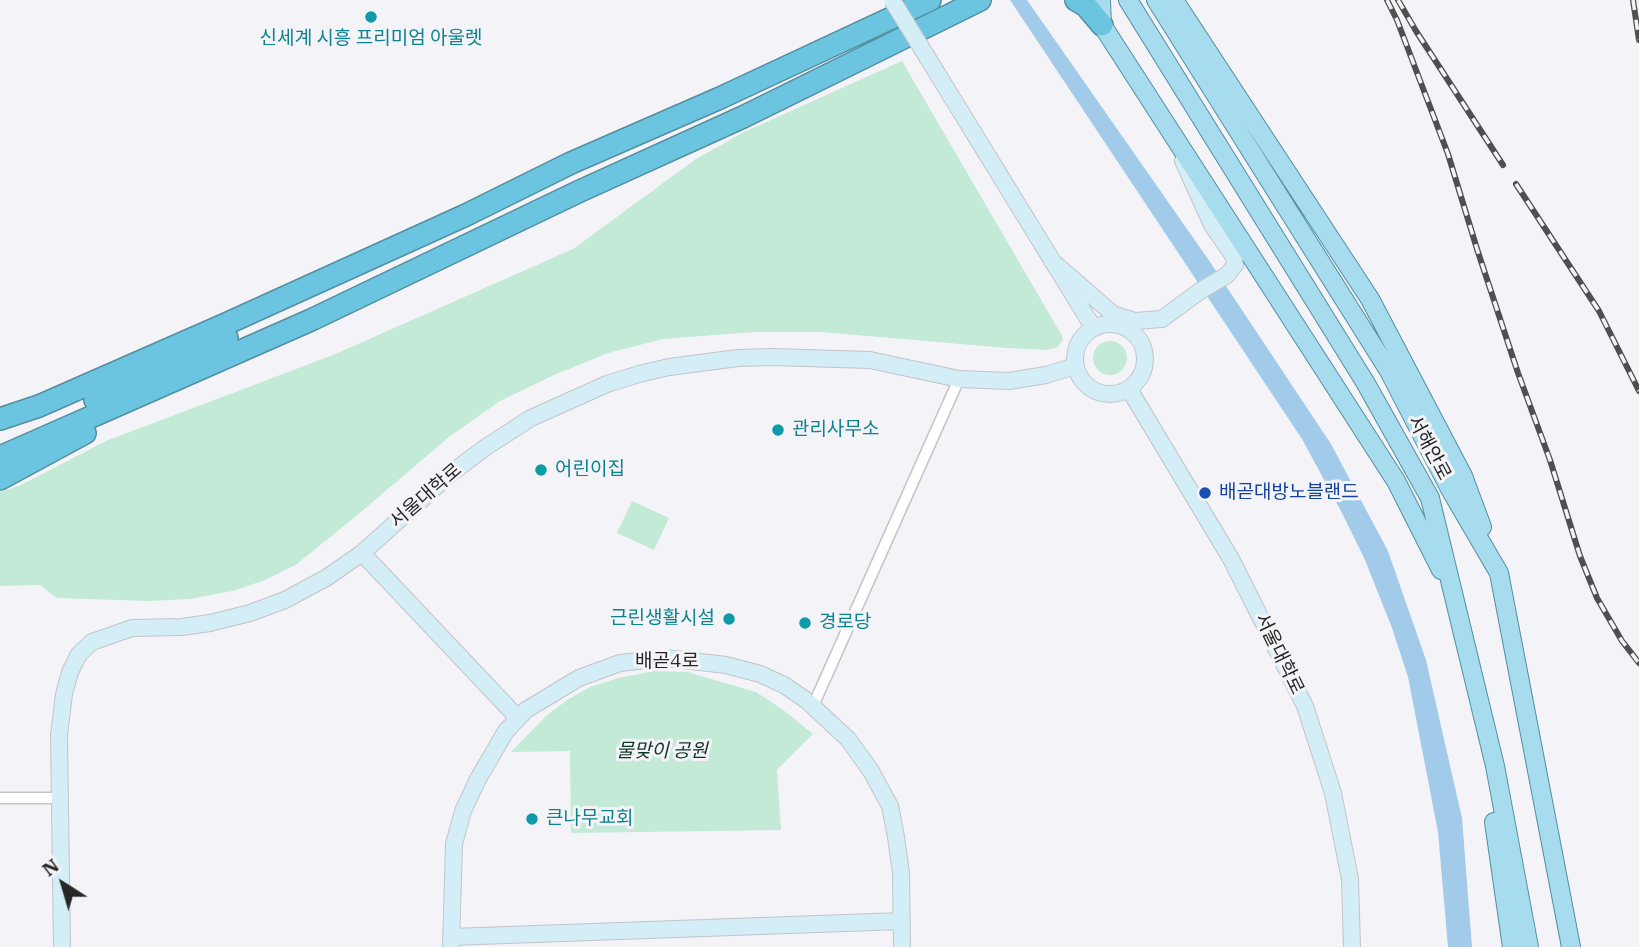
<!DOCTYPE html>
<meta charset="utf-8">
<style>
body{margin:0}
#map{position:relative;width:1639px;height:947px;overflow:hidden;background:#f4f4f8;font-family:"IBM Plex Serif",serif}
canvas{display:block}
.north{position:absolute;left:28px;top:849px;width:70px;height:70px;-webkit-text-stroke:5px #f4f4f8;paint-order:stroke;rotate:323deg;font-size:19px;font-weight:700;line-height:28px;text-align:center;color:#272729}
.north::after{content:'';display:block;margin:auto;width:24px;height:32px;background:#272729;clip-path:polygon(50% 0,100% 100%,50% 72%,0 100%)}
</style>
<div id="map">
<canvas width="1639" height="947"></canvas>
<div class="north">N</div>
</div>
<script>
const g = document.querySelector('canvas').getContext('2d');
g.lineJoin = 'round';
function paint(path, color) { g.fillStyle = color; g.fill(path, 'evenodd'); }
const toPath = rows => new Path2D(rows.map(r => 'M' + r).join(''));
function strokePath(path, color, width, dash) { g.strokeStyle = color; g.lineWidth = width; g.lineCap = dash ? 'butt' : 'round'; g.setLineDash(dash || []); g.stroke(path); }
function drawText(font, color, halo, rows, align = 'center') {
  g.font = font + ' "IBM Plex Serif","Noto Sans KR",serif'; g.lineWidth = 6; g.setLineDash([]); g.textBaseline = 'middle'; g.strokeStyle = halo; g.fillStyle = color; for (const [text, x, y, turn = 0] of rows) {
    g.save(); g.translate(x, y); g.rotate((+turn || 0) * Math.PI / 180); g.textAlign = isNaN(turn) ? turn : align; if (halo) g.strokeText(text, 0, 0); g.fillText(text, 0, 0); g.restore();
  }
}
const green = toPath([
 [902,61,1061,334,1063,339,1058,347,1046,350,1007,348,821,332,754,332,663,339,608,353,554,375,500,401,449,437,356,516,297,564,265,580,233,591,189,599,149,601,57,598,40,585,0,586,0,492,21,485,106,441,333,355,573,249,696,159,744,132],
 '1093 358a17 17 0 1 1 34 0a17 17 0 1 1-34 0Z',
 [632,501,669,518,654,550,617,533],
 [654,671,687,672,756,692,782,709,813,734,777,770,781,830,571,833,570,751,511,752,546,716,567,700,590,687,618,678]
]);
const water = toPath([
 [1010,0,1027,0,1208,259,1331,444,1388,551,1426,660,1462,818,1472,947,1448,947,1438,832,1408,677,1392,628,1365,560,1342,513,1302,439]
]);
const street = toPath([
 [813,706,959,379],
 [0,798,60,798]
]);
const secondary = toPath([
 [924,52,1093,327],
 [1052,261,1113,314,1135,321,1162,319,1200,291,1227,275,1235,265,1234,257,1212,225,1183,161],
 '1075 359a35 35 0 1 1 70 0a35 35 0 1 1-70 0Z',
 [1129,389,1231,559,1305,706,1333,793,1350,879,1352,947],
 [362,553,517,717],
 [451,937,902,921],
 [62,947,59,735,64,694,70,672,79,654,92,642,132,628,182,627,210,623,250,613,285,600,326,578,362,553,450,474,486,447,531,418,607,384,639,374,669,367,738,358,772,357,870,360,959,379,1009,381,1046,375,1075,366],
 [451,947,454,844,463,811,478,779,506,731,526,710,579,678,620,663,665,658,726,665,760,674,784,685,806,700,848,739,871,771,890,806,896,837,901,873,902,947]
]);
const primary = toPath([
 [1101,0,1102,25,1396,481,1441,570],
 [1128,0,1365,382,1430,498,1495,766,1529,947],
 [1156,0,1389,371,1450,489,1499,573,1571,947],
 [1174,0,1370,299,1463,476,1482,527],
 [1494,822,1512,947]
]);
const highway = toPath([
 [1076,0,1086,6,1102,25],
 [95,400,227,338],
 [0,419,39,406,228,323,466,215,571,163,720,98,930,0],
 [0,457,311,320,580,191,743,117,980,0],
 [0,479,85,433]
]);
const rail = toPath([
 [1387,0,1397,20,1448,154,1477,249,1518,373,1550,460,1580,556,1597,598,1622,641,1639,663],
 [1398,0,1416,31,1503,165],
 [1633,0,1639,40],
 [1516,184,1599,311,1639,391]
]);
const secondaryBridge = toPath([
 [892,0,924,52]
]);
const markers = [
 [371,17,7,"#0f9aa8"],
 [778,430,7,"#0f9aa8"],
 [541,470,7,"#0f9aa8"],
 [1205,493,7,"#1a4fb4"],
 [729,619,7,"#0f9aa8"],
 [805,623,7,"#0f9aa8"],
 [532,819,7,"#0f9aa8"]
];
const cultureNames = [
 ["신세계 시흥 프리미엄 아울렛",371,39,"center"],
 ["관리사무소",792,430],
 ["어린이집",555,470],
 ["근린생활시설",715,619,"right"],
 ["경로당",819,623],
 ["큰나무교회",546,819]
];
const streetNames = [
 ["서해안로",1429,448,62],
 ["서울대학로",426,496,-41],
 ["서울대학로",1279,654,64],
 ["배곧4로",667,662]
];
const transitNames = [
 ["배곧대방노블랜드",1219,493]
];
const parkNames = [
 ["물맞이 공원",662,752]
];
paint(green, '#c2ead6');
paint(water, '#a2cbea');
strokePath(street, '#c4c3c8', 13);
strokePath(secondary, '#c4c3c8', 18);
strokePath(primary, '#538ea1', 20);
strokePath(highway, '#538ea1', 24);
strokePath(street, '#fff', 10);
strokePath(secondary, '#d3eef6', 16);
strokePath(primary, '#a6dced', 18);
strokePath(highway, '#6bc5e1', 21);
strokePath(rail, '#4f4f52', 6);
strokePath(rail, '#f4f4f8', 3.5, [10]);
strokePath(secondaryBridge, '#c4c3c8', 18, []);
strokePath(secondaryBridge, '#d3eef6', 16);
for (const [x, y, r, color] of markers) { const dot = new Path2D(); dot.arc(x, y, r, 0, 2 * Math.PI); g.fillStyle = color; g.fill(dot); strokePath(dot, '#f4f4f8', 2.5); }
drawText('19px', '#0d838f', '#f4f4f8', cultureNames, 'left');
drawText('19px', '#272729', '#f4f4f8', streetNames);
drawText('19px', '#164399', '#f4f4f8', transitNames, 'left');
drawText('italic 19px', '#0b3524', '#f4f4f8', parkNames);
</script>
